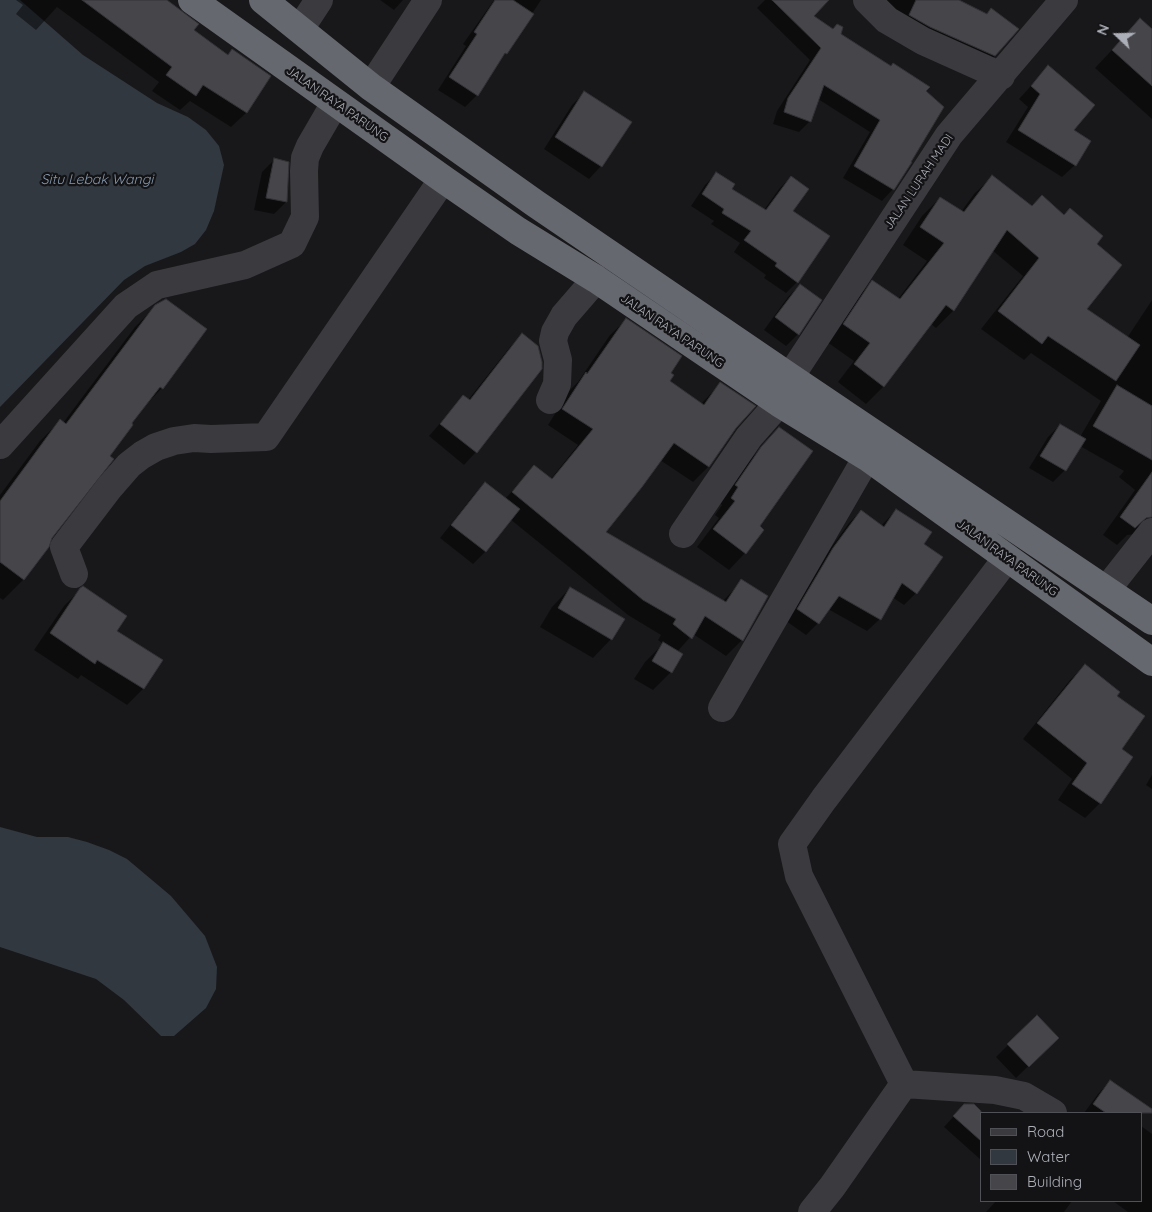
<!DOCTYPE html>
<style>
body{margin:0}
#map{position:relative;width:1152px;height:1212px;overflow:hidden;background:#18181a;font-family:Quicksand,sans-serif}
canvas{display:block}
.legend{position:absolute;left:980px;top:1112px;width:162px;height:90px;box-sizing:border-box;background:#131315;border:1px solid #505156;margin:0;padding:6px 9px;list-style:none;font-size:15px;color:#acafb8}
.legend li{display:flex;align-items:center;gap:10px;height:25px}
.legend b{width:25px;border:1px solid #505156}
.north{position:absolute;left:1092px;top:10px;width:50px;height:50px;-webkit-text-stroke:4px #131315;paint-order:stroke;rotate:291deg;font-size:14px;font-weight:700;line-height:20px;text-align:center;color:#acafb8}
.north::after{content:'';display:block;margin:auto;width:18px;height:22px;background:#acafb8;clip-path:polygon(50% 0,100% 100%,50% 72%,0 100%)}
</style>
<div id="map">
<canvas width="1152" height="1212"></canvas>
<ul class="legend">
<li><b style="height:6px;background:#3a3a3f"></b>Road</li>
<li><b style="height:14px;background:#31383f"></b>Water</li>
<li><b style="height:14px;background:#45454a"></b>Building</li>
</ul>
<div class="north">N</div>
</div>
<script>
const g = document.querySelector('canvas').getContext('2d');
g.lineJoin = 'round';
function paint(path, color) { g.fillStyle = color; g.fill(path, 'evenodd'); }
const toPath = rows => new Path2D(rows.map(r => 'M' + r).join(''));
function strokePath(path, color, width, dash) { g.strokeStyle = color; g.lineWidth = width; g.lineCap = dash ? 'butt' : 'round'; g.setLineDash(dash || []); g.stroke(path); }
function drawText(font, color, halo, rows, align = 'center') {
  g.font = font + ' Quicksand,sans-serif'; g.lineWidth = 4.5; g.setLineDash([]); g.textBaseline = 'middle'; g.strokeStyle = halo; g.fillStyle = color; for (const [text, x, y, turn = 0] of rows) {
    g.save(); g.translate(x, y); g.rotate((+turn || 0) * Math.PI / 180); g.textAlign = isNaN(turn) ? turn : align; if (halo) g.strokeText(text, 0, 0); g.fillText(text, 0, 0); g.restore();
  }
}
const water = toPath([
 [0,0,20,0,83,55,157,103,188,117,206,130,219,146,224,165,214,211,206,230,195,244,181,252,145,266,124,280,0,407],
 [0,827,37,837,68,837,87,842,109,850,127,859,171,896,205,936,217,967,216,989,206,1008,174,1036,161,1036,124,1000,96,979,0,947]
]);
const shadow = toPath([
 [16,0,164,0,193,30,227,56,232,51,270,76,246,113,231,127,190,101,180,110,152,91,159,82,57,7,36,30,16,14,23,5],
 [380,0,403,0,394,10],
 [494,0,541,0,506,53,498,61,477,95,465,107,438,90,466,46,463,44],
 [765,0,827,0,812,16,925,91,893,189,882,201,843,178,870,132,818,99,810,121,799,132,773,124,777,111,810,60,757,8],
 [866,0,957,0,986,15,991,10,995,56,982,68],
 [1140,20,1152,31,1152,119,1095,68],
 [1048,67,1072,131,1075,165,1062,177,1006,142,1028,107,1019,99],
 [584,93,601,166,589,179,544,149,572,105],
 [274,160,286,202,274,214,254,210,262,172],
 [716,174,731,189,764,210,779,189,791,177,792,212,797,282,786,293,764,278,766,275,734,252,740,243,711,224,714,221,691,206,705,185],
 [992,177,1032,208,1095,244,1085,309,1127,338,1152,300,1152,519,1137,534,1127,535,1117,545,1103,535,1135,490,1119,477,1124,471,1080,446,1065,470,1053,482,1029,468,1048,437,1060,425,1080,437,1101,401,1031,353,1024,360,981,329,1023,276,992,250,953,311,936,328,931,324,884,386,866,404,838,382,854,361,827,342,855,299,873,282,898,299,927,261,903,245,922,216,940,198,961,212,974,194],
 [800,285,820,300,798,334,786,346,764,330,788,297],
 [156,306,162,388,142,409,50,537,48,547,23,580,3,600,0,598,0,495,40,441,60,421,63,423,135,327],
 [626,320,669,374,668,381,701,404,720,384,735,427,708,467,693,482,660,460,604,532,722,602,742,581,742,640,726,656,693,634,677,652,671,672,653,690,634,679,645,662,663,644,658,640,661,635,628,615,510,519,485,552,473,564,440,538,473,496,485,483,505,499,534,467,550,480,578,445,548,425,570,390,578,382,610,335],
 [522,335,541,369,476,452,464,465,429,436,463,397,468,400,510,347],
 [779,429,758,527,763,530,745,553,729,570,697,547,719,518,715,515,722,505,719,502,745,465],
 [896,510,916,593,904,605,892,597,880,619,867,631,828,609,818,623,806,635,786,621,821,561,849,523,861,511,881,526],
 [570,588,611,639,593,658,540,627,552,607],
 [81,589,115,631,143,689,127,705,81,675,78,679,34,650,64,606],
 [1085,665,1120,750,1100,803,1085,818,1058,800,1072,779,1023,739,1070,680],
 [1152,775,1152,789,1146,785],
 [1008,1045,1045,1050,1016,1078,996,1057],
 [1110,1081,1133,1097,1122,1113,1084,1113,1098,1094],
 [973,1105,982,1113,981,1160,944,1127,954,1116],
 [1141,1126,1152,1134,1152,1212,1128,1212,1113,1201,1141,1201],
 [996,1201,1072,1201,1064,1212,986,1212]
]);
const building = toPath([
 [82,0,167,0,199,24,194,30,228,55,232,49,271,76,247,113,203,85,196,96,166,75,172,67,82,0],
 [495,0,513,0,534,14,507,54,505,53,478,96,449,77,477,34,474,32,495,0],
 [772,0,829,0,814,16,833,29,837,24,843,27,841,34,891,66,893,63,930,87,926,91,944,107,911,162,912,162,894,190,854,166,880,120,824,85,811,122,784,112,788,98,821,48,772,0],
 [916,0,959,0,987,14,991,8,1019,29,995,56,930,27,909,15,916,0],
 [1140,18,1152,29,1152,86,1112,50,1140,18],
 [1048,65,1095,105,1074,130,1091,141,1076,166,1018,130,1040,94,1031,86,1048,65],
 [584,91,632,122,602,167,555,137,584,91],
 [274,158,289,162,287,202,266,198,274,158],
 [716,172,735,184,732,189,766,210,791,176,809,189,793,211,830,236,798,283,775,266,777,263,744,240,751,231,722,213,724,209,702,194,716,172],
 [992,175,1032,206,1042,195,1064,215,1070,208,1103,236,1097,244,1122,265,1087,309,1140,345,1116,381,1048,336,1042,344,998,311,1039,258,1007,230,954,311,946,305,884,387,854,364,870,343,843,324,872,280,900,299,944,243,920,227,940,197,964,212,992,175],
 [800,284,822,300,799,335,775,317,800,284],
 [166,299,207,329,163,389,160,387,132,423,133,425,110,456,114,459,52,538,49,547,24,580,0,562,0,501,60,419,66,424,155,305,166,299],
 [626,318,682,356,671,373,674,375,670,381,704,405,720,382,756,406,736,428,709,467,674,443,642,487,606,532,726,602,741,579,768,596,743,641,705,616,692,639,673,624,676,619,643,600,512,492,534,465,552,479,593,429,562,409,586,372,587,374,626,318],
 [522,333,538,346,542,362,542,369,477,453,440,424,463,395,470,400,522,333],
 [1117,385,1152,406,1152,460,1093,426,1117,385],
 [1060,424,1086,439,1066,471,1040,456,1060,424],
 [779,427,813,451,760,526,764,530,746,554,713,529,735,501,731,498,738,487,735,485,761,447,779,427],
 [1152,472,1152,517,1146,518,1135,528,1120,517,1152,472],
 [485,482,520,509,486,552,451,525,485,482],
 [896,509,932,532,924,544,943,557,917,594,902,583,881,620,839,596,819,624,797,609,833,548,861,510,884,527,896,509],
 [83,586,127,616,117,631,163,660,144,689,97,660,95,664,50,633,80,588,83,586],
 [570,587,625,619,612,640,558,608,570,587],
 [663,642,683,654,672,673,652,661,663,642],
 [1085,664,1120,692,1117,696,1145,716,1122,749,1133,757,1101,804,1072,784,1087,763,1037,723,1085,664],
 [1037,1015,1059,1038,1029,1067,1007,1044,1037,1015],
 [1110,1080,1152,1109,1152,1113,1106,1113,1093,1104,1110,1080],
 [964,1104,974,1104,981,1111,981,1141,953,1116,964,1104]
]);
const minor = toPath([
 [867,0,887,20,923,41,1001,76],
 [300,29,319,0],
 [371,87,428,0],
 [790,377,949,135,1064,0],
 [550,400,557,384,558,360,553,341,555,332,564,316,596,279],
 [0,445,126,306,157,285,245,265,292,244,305,217,304,171,305,158,310,146,335,103],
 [683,534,749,437,779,403],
 [74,574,64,547,109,488,129,465,142,455,156,447,174,441,194,438,211,439,266,437,443,179],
 [1107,589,1152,532],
 [722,708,867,457],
 [904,1084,995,1090,1024,1096,1053,1113],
 [812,1212,832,1187,904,1084,799,876,792,844,824,799,1007,558]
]);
const highway = toPath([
 [192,0,443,179,518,231,596,279,779,403,867,457,1152,662],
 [263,0,371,87,536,204,790,377,1152,621]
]);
const streetNames = [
 ["JALAN RAYA PARUNG",337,104,35],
 ["JALAN LURAH MADI",919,182,-56],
 ["JALAN RAYA PARUNG",672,331,34],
 ["JALAN RAYA PARUNG",1007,558,36]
];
const waterNames = [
 ["Situ Lebak Wangi",97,180]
];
paint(water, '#31383f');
paint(shadow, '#0007');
paint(building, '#45454a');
strokePath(building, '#333236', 1);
strokePath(minor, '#3a3a3f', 28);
strokePath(highway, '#66686f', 28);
drawText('12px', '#acafb8', '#131315', streetNames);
drawText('italic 14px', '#8799af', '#131315', waterNames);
</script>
